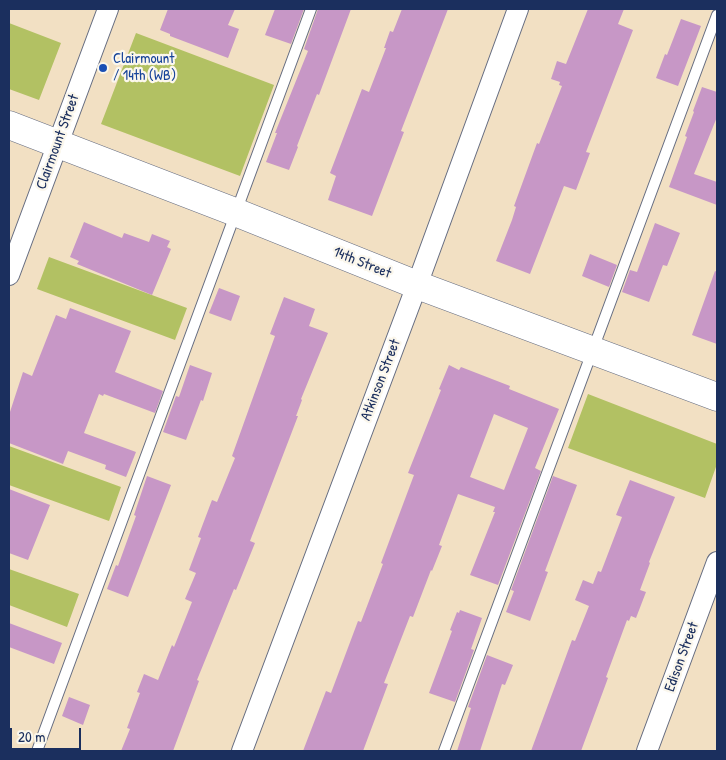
<!DOCTYPE html>
<style>
body{margin:0}
#map{position:relative;width:726px;height:760px;overflow:hidden;background:#f2e0c3;font-family:"Patrick Hand",sans-serif}
canvas{display:block}
.frame{position:absolute;inset:0;border:10px solid #1b2f5e;pointer-events:none}
.scale{position:absolute;left:10px;top:728px;width:71px;height:22px;box-sizing:border-box;border:2px solid #1b2f5e;border-top:0;padding-left:6px;font-size:15px;line-height:18px;white-space:nowrap;color:#1b2f5e;-webkit-text-stroke:4px #fbf7ec;paint-order:stroke}
</style>
<div id="map">
<canvas width="726" height="760"></canvas>
<div class="frame"></div>
<div class="scale">20 m</div>
</div>
<script>
const g = document.querySelector('canvas').getContext('2d');
g.lineJoin = 'round';
function paint(path, color) { g.fillStyle = color; g.fill(path, 'evenodd'); }
const toPath = rows => new Path2D(rows.map(r => 'M' + r).join(''));
function strokePath(path, color, width, dash) { g.strokeStyle = color; g.lineWidth = width; g.lineCap = dash ? 'butt' : 'round'; g.setLineDash(dash || []); g.stroke(path); }
function drawText(font, color, halo, rows, align = 'center') {
  g.font = font + ' "Patrick Hand",sans-serif'; g.lineWidth = 4.5; g.setLineDash([]); g.textBaseline = 'middle'; g.strokeStyle = halo; g.fillStyle = color; for (const [text, x, y, turn = 0] of rows) {
    g.save(); g.translate(x, y); g.rotate((+turn || 0) * Math.PI / 180); g.textAlign = isNaN(turn) ? turn : align; if (halo) g.strokeText(text, 0, 0); g.fillText(text, 0, 0); g.restore();
  }
}
const green = toPath([
 [9,23,61,43,39,100,9,89],
 [136,33,274,85,240,176,101,124],
 [49,257,187,308,175,340,37,289],
 [588,394,717,444,717,464,705,498,568,448],
 [9,446,121,487,109,521,9,485],
 [9,569,79,594,67,627,9,605]
]);
const building = toPath([
 [168,9,235,9,228,25,239,29,228,58,170,36,170,34,160,30],
 [275,9,304,9,291,44,265,35],
 [318,9,351,9,319,95,317,94,297,146,298,147,289,170,266,162,277,133,275,133,308,51,304,49],
 [402,9,448,9,401,131,404,132,372,216,328,200,336,176,330,173,362,89,369,92,386,48,384,48,390,31,393,32],
 [588,9,624,9,618,24,633,30,586,152,590,153,576,190,564,186,530,274,496,261,512,220,516,207,514,206,537,143,539,144,562,86,559,85,560,82,551,79,557,61,566,64],
 [681,19,701,26,678,86,656,78,665,54,667,55],
 [702,87,717,92,717,117,694,174,717,182,717,205,669,187,687,137,685,136,694,112,693,111],
 [84,222,122,238,124,233,149,242,152,234,170,241,167,247,171,249,152,295,77,264,79,261,70,257],
 [655,223,680,233,667,266,663,265,649,302,622,292,630,270,637,272],
 [590,254,617,265,609,287,582,276],
 [715,271,717,272,717,344,692,335],
 [219,288,240,296,231,321,209,313],
 [284,297,315,309,309,326,328,333,301,399,302,400,296,416,298,416,250,541,255,543,236,590,234,589,197,680,199,681,173,751,121,751,130,729,127,728,140,693,137,692,144,674,158,680,172,645,174,647,192,602,185,599,196,573,189,570,201,538,198,537,212,500,217,502,235,458,232,456,275,336,270,334],
 [70,308,131,331,115,372,163,391,155,413,104,394,103,396,99,394,84,433,136,452,126,477,105,469,106,465,68,451,63,464,9,443,9,415,23,372,32,376,56,315,66,319],
 [190,365,212,373,203,401,201,400,186,440,163,432,176,396,179,397],
 [449,365,459,370,461,367,510,386,509,389,559,409,535,468,541,471,498,585,470,575,495,512,493,512,495,507,458,494,439,545,442,546,432,571,431,570,413,617,410,616,384,683,388,684,363,751,303,751,326,691,331,693,358,621,361,622,383,564,381,563,414,475,408,473,441,390,439,389],
 [494,414,528,428,504,490,470,477],
 [147,476,171,485,128,597,107,589,116,565,118,566,136,516,134,515],
 [553,476,577,485,545,571,548,572,530,621,506,612,514,591,511,590],
 [630,480,675,497,649,562,650,563,640,590,646,592,636,618,631,616,629,621,627,620,606,677,608,678,581,751,531,751,572,640,575,641,589,606,575,600,583,580,593,584,598,571,601,572,622,517,616,515],
 [9,489,50,505,28,560,9,553],
 [460,610,482,618,471,649,474,650,455,702,429,693,452,631,450,630,457,612,459,613],
 [9,623,62,643,54,664,9,647],
 [487,655,513,665,505,685,502,684,480,751,457,751,471,708,468,707],
 [69,697,90,705,83,725,62,716]
]);
const lane = toPath([
 [37,751,311,9],
 [444,751,717,15]
]);
const street = toPath([
 [9,275,108,9],
 [242,751,417,285,518,9],
 [647,751,717,562]
]);
const secondary = toPath([
 [9,125,235,212,417,285,717,397]
]);
const markers = [
 [103,68,5,"#1a4fb4"]
];
const transitNames = [
 ["Clairmount",113,59],
 ["/ 14th (WB)",113,76]
];
const streetNames = [
 ["Clairmount Street",58,142,-70],
 ["14th Street",362,263,22],
 ["Atkinson Street",381,380,-69],
 ["Edison Street",682,657,-70]
];
paint(green, '#b2c163');
paint(building, '#c797c6');
strokePath(lane, '#666d81', 12);
strokePath(street, '#666d81', 22);
strokePath(secondary, '#666d81', 29);
strokePath(lane, '#fff', 10);
strokePath(street, '#fff', 20);
strokePath(secondary, '#fff', 28);
for (const [x, y, r, color] of markers) { const dot = new Path2D(); dot.arc(x, y, r, 0, 2 * Math.PI); g.fillStyle = color; g.fill(dot); strokePath(dot, '#fbf7ec', 2); }
drawText('15px', '#164399', '#fbf7ec', transitNames, 'left');
drawText('15px', '#1b2f5e', '#fbf7ec', streetNames);
</script>
